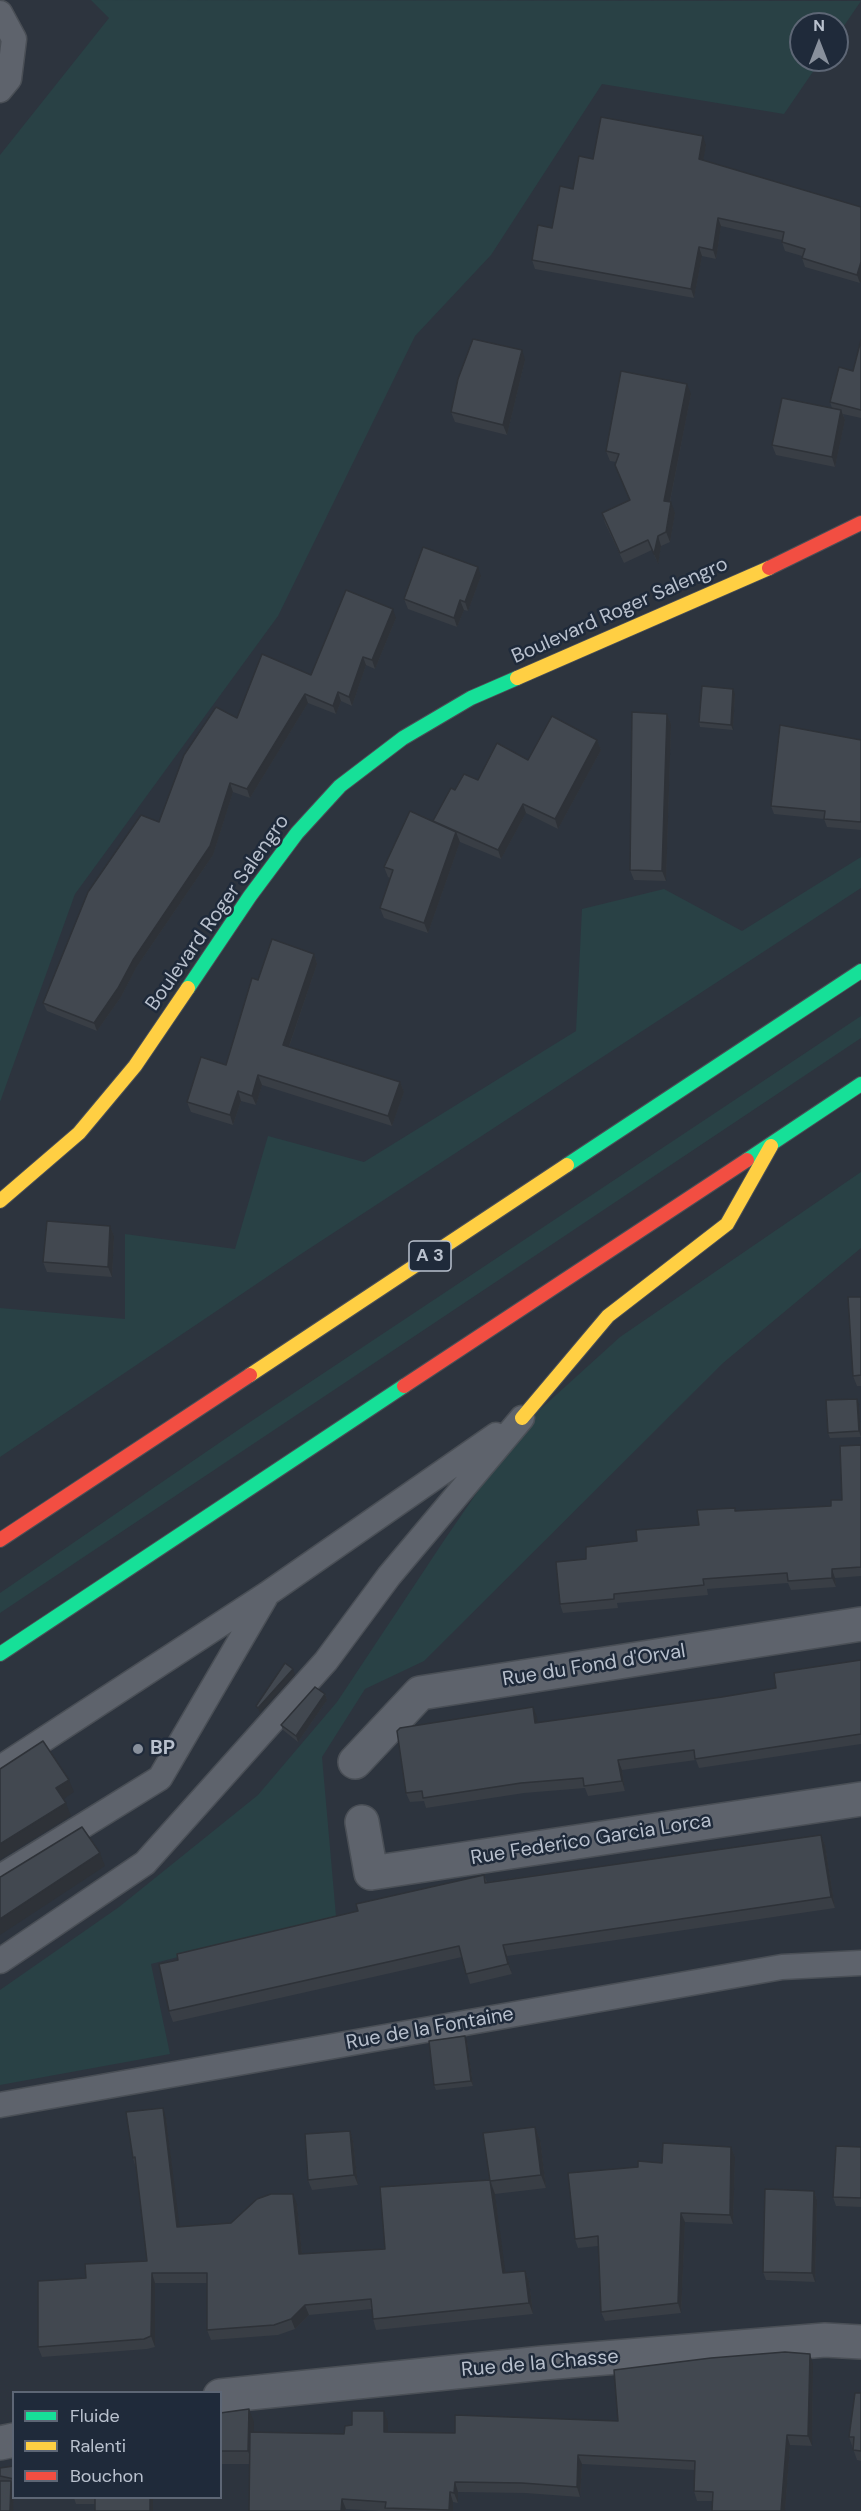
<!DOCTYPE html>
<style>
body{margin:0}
#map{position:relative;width:861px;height:2511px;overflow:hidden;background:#2d343e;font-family:"DM Sans",sans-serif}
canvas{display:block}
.legend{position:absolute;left:12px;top:2391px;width:210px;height:108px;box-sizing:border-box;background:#1f2a3a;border:2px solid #5d6675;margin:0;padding:8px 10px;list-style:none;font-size:18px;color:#b9c1ce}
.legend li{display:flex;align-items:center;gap:12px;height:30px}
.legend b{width:30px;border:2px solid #5d6675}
.north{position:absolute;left:789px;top:12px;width:60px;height:60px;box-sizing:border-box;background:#1f2a3a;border:2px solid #5d6675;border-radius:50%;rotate:0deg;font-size:16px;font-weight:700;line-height:24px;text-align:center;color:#b9c1ce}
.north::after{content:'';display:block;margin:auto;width:21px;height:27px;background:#88909c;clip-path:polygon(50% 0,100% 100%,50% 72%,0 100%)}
</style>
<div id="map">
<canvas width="861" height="2511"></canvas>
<ul class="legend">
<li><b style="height:8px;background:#16e098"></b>Fluide</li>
<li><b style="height:8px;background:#ffcf43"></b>Ralenti</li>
<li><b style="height:8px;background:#f24e42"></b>Bouchon</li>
</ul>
<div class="north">N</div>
</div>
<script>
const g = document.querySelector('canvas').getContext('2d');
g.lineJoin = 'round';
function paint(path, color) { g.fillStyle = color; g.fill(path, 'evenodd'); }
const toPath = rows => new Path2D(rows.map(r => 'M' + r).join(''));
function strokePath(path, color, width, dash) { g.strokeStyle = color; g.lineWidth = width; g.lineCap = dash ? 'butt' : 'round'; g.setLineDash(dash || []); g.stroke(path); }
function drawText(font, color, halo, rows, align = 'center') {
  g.font = font + ' "DM Sans",sans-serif'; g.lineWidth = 5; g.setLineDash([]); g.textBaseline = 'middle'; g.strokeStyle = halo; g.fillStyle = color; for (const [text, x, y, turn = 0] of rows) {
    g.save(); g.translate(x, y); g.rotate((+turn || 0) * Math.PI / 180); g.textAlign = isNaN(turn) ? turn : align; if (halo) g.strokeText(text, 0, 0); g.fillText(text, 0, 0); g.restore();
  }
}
const green = toPath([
 [91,0,861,1,837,36,837,24,801,24,801,60,821,60,784,114,602,84,491,255,415,336,278,616,75,894,0,1102,0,155,109,18],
 [861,857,861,888,298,1256,0,1457,0,1308,125,1319,125,1234,235,1249,268,1136,364,1162,576,1031,582,909,664,889,742,931],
 [861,1016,861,1038,0,1613,0,1593,241,1428],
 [861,1172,861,1248,723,1363,424,1661,365,1689,322,1757,336,1916,151,1964,170,2054,0,2085,0,1990,119,1907,258,1795,337,1702,445,1539,524,1424,620,1337]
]);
const lane = toPath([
 [0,13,14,39,9,79,0,90],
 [0,1768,267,1594,496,1435],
 [0,1877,160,1778,265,1598],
 [0,1961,145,1863,326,1661,389,1576,522,1418],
 [0,2105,782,1967,861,1963]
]);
const street = toPath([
 [355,1762,420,1693,861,1624],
 [362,1822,371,1873,861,1799],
 [220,2396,543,2363,825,2340,861,2342],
 [0,2443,14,2440]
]);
const fast = toPath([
 [188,988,250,896,297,833,340,786,403,738,471,698,517,678],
 [747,1160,861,1084],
 [567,1165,861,971],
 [0,1654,404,1386]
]);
const slow = toPath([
 [517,678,769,568],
 [0,1201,79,1133,135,1066,188,988],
 [250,1375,567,1165],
 [522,1418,608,1316,727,1224,771,1146]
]);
const jam = toPath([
 [769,568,861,523],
 [404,1386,747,1160],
 [0,1540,250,1375]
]);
const wall = toPath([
 [706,145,703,160,861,207,860,283,805,267,802,258,802,256,785,251,782,242,782,240,721,226,716,259,702,256,694,298,535,269,532,260,552,228,573,189],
 [861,340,861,418,843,414,845,420,835,467,776,455,772,445,832,408,830,402,853,371],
 [525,360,507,435,455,422,451,412],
 [691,394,670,502,675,513,670,542,661,546,658,564,652,550,624,563,605,523,602,513,630,500,619,475,615,465,616,462,610,461,606,451],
 [481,576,468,611,464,610,457,627,408,609,404,599],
 [396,618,375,669,366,665,352,706,341,701,336,714,308,703,250,798,233,792,213,855,136,968,121,997,97,1031,47,1011,43,1003,159,822,237,718,311,675],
 [735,694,733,730,700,727,699,722],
 [667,714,671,724,666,881,634,880,630,870],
 [597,740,601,750,558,829,526,813,501,859,460,842,428,933,384,918,380,908,390,878,388,877,384,867,433,821,455,790,528,760],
 [861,740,861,830,827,827,824,819,774,814,771,806],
 [314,954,317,964,289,1047,400,1082,404,1092,392,1126,262,1085,256,1105,241,1101,233,1125,191,1112,187,1102,226,1065,258,980],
 [110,1226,114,1236,112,1277,47,1272,43,1262],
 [861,1297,861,1386,857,1386,853,1376],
 [859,1404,861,1437,830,1438,828,1433],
 [861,1445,861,1576,835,1578,836,1587,791,1590,788,1583,707,1589,708,1595,617,1603,618,1608,563,1613,560,1604,586,1559,637,1541,699,1525,735,1508,736,1511,831,1506,842,1500],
 [861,1660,861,1744,699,1768,696,1760,622,1770,625,1791,588,1796,585,1788,524,1793,426,1808,424,1801,410,1802,406,1793,533,1707,538,1723,722,1697,776,1688],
 [325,1694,327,1700,298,1742,283,1730,281,1725],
 [821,1835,825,1845,835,1908,507,1956,512,1974,470,1984,462,1957,173,2022,169,2011,358,1911,484,1875,487,1882],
 [467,2041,473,2086,436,2090,434,2085],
 [166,2118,179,2227,231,2223,297,2204,302,2254,385,2249,490,2180,535,2127,540,2140,546,2188,495,2194,505,2273,525,2271,529,2281,533,2314,376,2330,373,2319,372,2309,309,2315,295,2329,278,2335,211,2340,207,2330,207,2283,155,2283,155,2347,147,2349,42,2357,38,2347,86,2278,147,2261,136,2168,133,2158],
 [350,2131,353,2141,358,2185,312,2190,308,2180],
 [731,2147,735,2157,733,2224,685,2222,681,2313,605,2321,601,2312,598,2246,578,2248,575,2239,638,2167,662,2163],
 [861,2147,861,2207,836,2206,833,2197],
 [814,2191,817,2200,815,2282,766,2280,763,2272],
 [813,2364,812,2446,790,2445,785,2511,712,2511,713,2501,697,2501,694,2491,695,2470,582,2464,580,2497,525,2493,458,2492,458,2503,453,2502,453,2511,380,2511,346,2509,345,2511,249,2511,249,2464,220,2464,220,2413,254,2422,253,2432,344,2434,352,2425,384,2411,388,2421,388,2432,455,2433,618,2421],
 [861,2393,861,2461,857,2460,849,2437],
 [14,2466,13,2511,0,2511,0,2468],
 [74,2498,153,2498,153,2511,95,2504,76,2504]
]);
const shadedWall = toPath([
 [703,136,706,145,702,167,699,159],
 [718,218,721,226,716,259,713,250],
 [699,247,702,256,694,298,691,289],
 [861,262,861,282,860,283,857,275],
 [522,350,525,360,507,435,503,425],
 [687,384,691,394,668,511,664,501],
 [841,410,845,420,835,467,832,457],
 [671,502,675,513,670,542,666,532],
 [658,536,661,546,658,564,654,554],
 [478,567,481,576,468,611,465,602],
 [460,600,464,610,457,627,454,618],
 [393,609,396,618,375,669,372,660],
 [363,657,366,665,352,706,349,697],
 [733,689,735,694,733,730,731,725],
 [338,692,341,701,336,714,333,706],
 [305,694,308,703,250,798,247,789],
 [667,714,671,724,666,881,662,871],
 [597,740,601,750,558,829,555,819],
 [230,783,233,792,213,855,136,968,121,997,97,1031,94,1023],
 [523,804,526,813,501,859,498,850],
 [456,832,460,842,428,933,424,923],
 [314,954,317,964,286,1055,283,1045],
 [258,1075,262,1085,256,1105,252,1096],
 [400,1082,404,1092,392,1126,388,1116],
 [238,1091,241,1101,233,1125,230,1115],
 [110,1226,114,1236,112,1277,108,1267],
 [857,1399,859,1404,861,1437,859,1431],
 [832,1569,835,1578,836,1587,832,1578],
 [293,1669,295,1675,260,1713,258,1708],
 [325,1694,327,1700,298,1742,296,1736],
 [533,1707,537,1717,539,1733,535,1723],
 [618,1760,622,1770,625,1791,622,1781],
 [69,1780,74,1792,61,1801,56,1788],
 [66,1803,71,1816,0,1860,0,1844],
 [821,1835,825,1845,835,1908,831,1897],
 [100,1853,105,1866,0,1935,0,1919],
 [503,1945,507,1956,512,1974,508,1964],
 [465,2036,467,2041,473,2086,471,2081],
 [163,2108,166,2118,181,2237,177,2227],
 [535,2127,540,2140,546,2188,541,2175],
 [350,2131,353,2141,358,2185,354,2175],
 [731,2147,735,2157,733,2224,730,2215],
 [491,2183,495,2194,507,2284,503,2273],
 [814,2191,817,2200,815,2282,812,2273],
 [293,2194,297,2204,303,2264,299,2254],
 [681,2213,685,2222,681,2313,678,2303],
 [525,2271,529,2281,533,2314,529,2303],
 [152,2273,155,2283,155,2347,151,2336],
 [305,2305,309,2315,295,2329,291,2319],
 [810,2354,813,2364,812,2446,808,2436],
 [249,2409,254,2422,253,2464,248,2451],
 [384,2411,388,2421,388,2442,384,2432],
 [787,2435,790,2445,785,2511,781,2511],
 [578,2455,582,2464,580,2497,577,2487],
 [11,2481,14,2488,13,2511,10,2511],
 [455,2482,458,2492,458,2503,454,2493],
 [450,2492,453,2502,453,2511,450,2511,449,2510],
 [150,2498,153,2498,153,2511,150,2511],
 [342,2499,346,2509,345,2511,341,2511]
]);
const building = toPath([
 [601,117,703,136,699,159,861,207,861,262,857,275,802,258,805,249,782,242,784,232,718,218,713,250,699,247,691,289,532,260,538,225,552,228,560,186,573,189,579,156,593,159,601,117],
 [473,339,522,350,503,425,451,412,458,379,473,339],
 [861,340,861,410,830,402,839,367,853,371,861,340],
 [621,371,687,384,664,501,671,502,666,532,658,536,654,554,648,540,620,553,602,513,630,500,615,465,619,454,606,451,621,371],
 [782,398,841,410,832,457,772,445,782,398],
 [423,547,478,567,465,602,460,600,454,618,404,599,423,547],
 [346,590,393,609,372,660,363,657,349,697,338,692,333,706,305,694,247,789,230,783,210,846,133,960,118,988,94,1023,43,1003,88,892,141,815,159,822,184,755,216,707,237,718,262,654,311,675,346,590],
 [702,686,733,689,731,725,699,722,702,686],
 [632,712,667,714,662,871,630,870,632,712],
 [552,716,597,740,555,819,523,804,498,850,433,821,451,788,455,790,464,774,478,780,497,743,528,760,552,716],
 [780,725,861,740,861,822,824,819,825,811,771,806,780,725],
 [410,811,456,832,424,923,380,908,393,870,384,867,410,811],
 [272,939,314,954,283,1045,400,1082,388,1116,258,1075,252,1096,238,1091,230,1115,187,1102,201,1057,226,1065,252,978,258,980,272,939],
 [47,1221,110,1226,108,1267,43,1262,47,1221],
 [848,1297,861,1297,861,1375,853,1376,848,1297],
 [857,1399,859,1431,828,1433,826,1400,857,1399],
 [861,1445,861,1567,832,1569,832,1578,788,1581,787,1573,703,1579,704,1585,614,1594,614,1599,560,1604,556,1562,586,1559,586,1547,637,1541,636,1530,699,1525,697,1510,735,1508,735,1511,831,1506,831,1500,842,1500,840,1446,861,1445],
 [861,1660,861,1734,695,1759,694,1750,618,1760,622,1781,584,1786,583,1778,521,1783,423,1798,422,1791,406,1793,397,1731,400,1728,533,1707,535,1723,722,1697,776,1688,774,1673,861,1660],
 [285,1663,293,1669,258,1708,256,1706,285,1663],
 [315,1687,325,1694,296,1736,281,1725,315,1687],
 [43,1741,69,1780,56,1788,66,1803,0,1844,0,1769,43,1741],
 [82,1827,100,1853,0,1919,0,1877,2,1876,82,1827],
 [821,1835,831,1897,503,1945,508,1964,466,1974,459,1946,169,2011,159,1964,178,1960,177,1954,358,1911,356,1904,484,1875,485,1883,821,1835],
 [465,2036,471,2081,434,2085,429,2041,465,2036],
 [163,2108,177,2227,231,2223,257,2199,271,2194,293,2194,299,2254,385,2249,380,2187,490,2180,503,2273,525,2271,529,2303,373,2319,371,2299,305,2305,291,2319,274,2325,207,2330,207,2273,152,2273,151,2336,144,2339,38,2347,38,2281,86,2278,85,2264,147,2261,135,2157,133,2158,126,2112,163,2108],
 [535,2127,541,2175,490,2181,483,2133,535,2127],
 [350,2131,354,2175,308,2180,305,2134,350,2131],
 [663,2143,731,2147,730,2215,681,2213,678,2303,601,2312,598,2236,575,2239,568,2173,638,2167,638,2161,662,2163,663,2143],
 [836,2146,861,2147,861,2198,833,2197,836,2146],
 [765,2189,814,2191,812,2273,763,2272,765,2189],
 [785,2352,810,2354,808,2436,787,2435,781,2511,712,2511,713,2492,694,2491,695,2461,578,2455,577,2487,522,2483,455,2482,454,2493,450,2492,449,2510,385,2508,386,2502,342,2499,341,2511,249,2511,250,2432,344,2434,345,2426,352,2425,352,2411,384,2411,384,2432,455,2433,455,2415,618,2421,614,2370,711,2358,785,2352],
 [855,2393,861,2393,861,2451,853,2450,854,2437,849,2437,855,2393],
 [249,2409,248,2451,220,2451,220,2413,249,2409],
 [14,2466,14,2479,0,2476,0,2468,14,2466],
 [0,2481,11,2481,10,2511,0,2511,0,2481],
 [95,2498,150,2498,150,2511,95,2511,95,2498]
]);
const markers = [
 [138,1749,6,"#88909c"]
];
const shields = [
 [430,1256,42]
];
const shieldNames = [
 ["A 3",430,1256]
];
const streetNames = [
 ["Boulevard Roger Salengro",620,611,-24],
 ["Boulevard Roger Salengro",218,913,-55],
 ["Rue du Fond d'Orval",594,1666,-9],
 ["Rue Federico Garcia Lorca",591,1840,-9],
 ["Rue de la Fontaine",430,2029,-10],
 ["Rue de la Chasse",540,2364,-5]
];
const poiNames = [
 ["BP",150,1749]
];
paint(green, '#294145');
strokePath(lane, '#4a4f56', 27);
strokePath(street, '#4a4f56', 36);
strokePath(fast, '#4a4f56', 16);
strokePath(slow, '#4a4f56', 16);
strokePath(jam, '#4a4f56', 16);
strokePath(lane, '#5e636c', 24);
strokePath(street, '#5e636c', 33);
strokePath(fast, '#16e098', 14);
strokePath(slow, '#ffcf43', 14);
strokePath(jam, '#f24e42', 14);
paint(wall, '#393e45');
paint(shadedWall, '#2e3238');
paint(building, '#424850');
strokePath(building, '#2e3238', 1.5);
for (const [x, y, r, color] of markers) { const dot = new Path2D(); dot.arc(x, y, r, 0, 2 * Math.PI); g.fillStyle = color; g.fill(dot); strokePath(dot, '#1f2a3a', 2); }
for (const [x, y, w] of shields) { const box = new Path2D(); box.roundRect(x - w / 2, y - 15, w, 30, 4.5); g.fillStyle = '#1f2a3a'; g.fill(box); strokePath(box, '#b9c1ce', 1.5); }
drawText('bold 18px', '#b9c1ce', null, shieldNames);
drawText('20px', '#b9c1ce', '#1f2a3a', streetNames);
drawText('bold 20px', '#b9c1ce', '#1f2a3a', poiNames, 'left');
</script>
